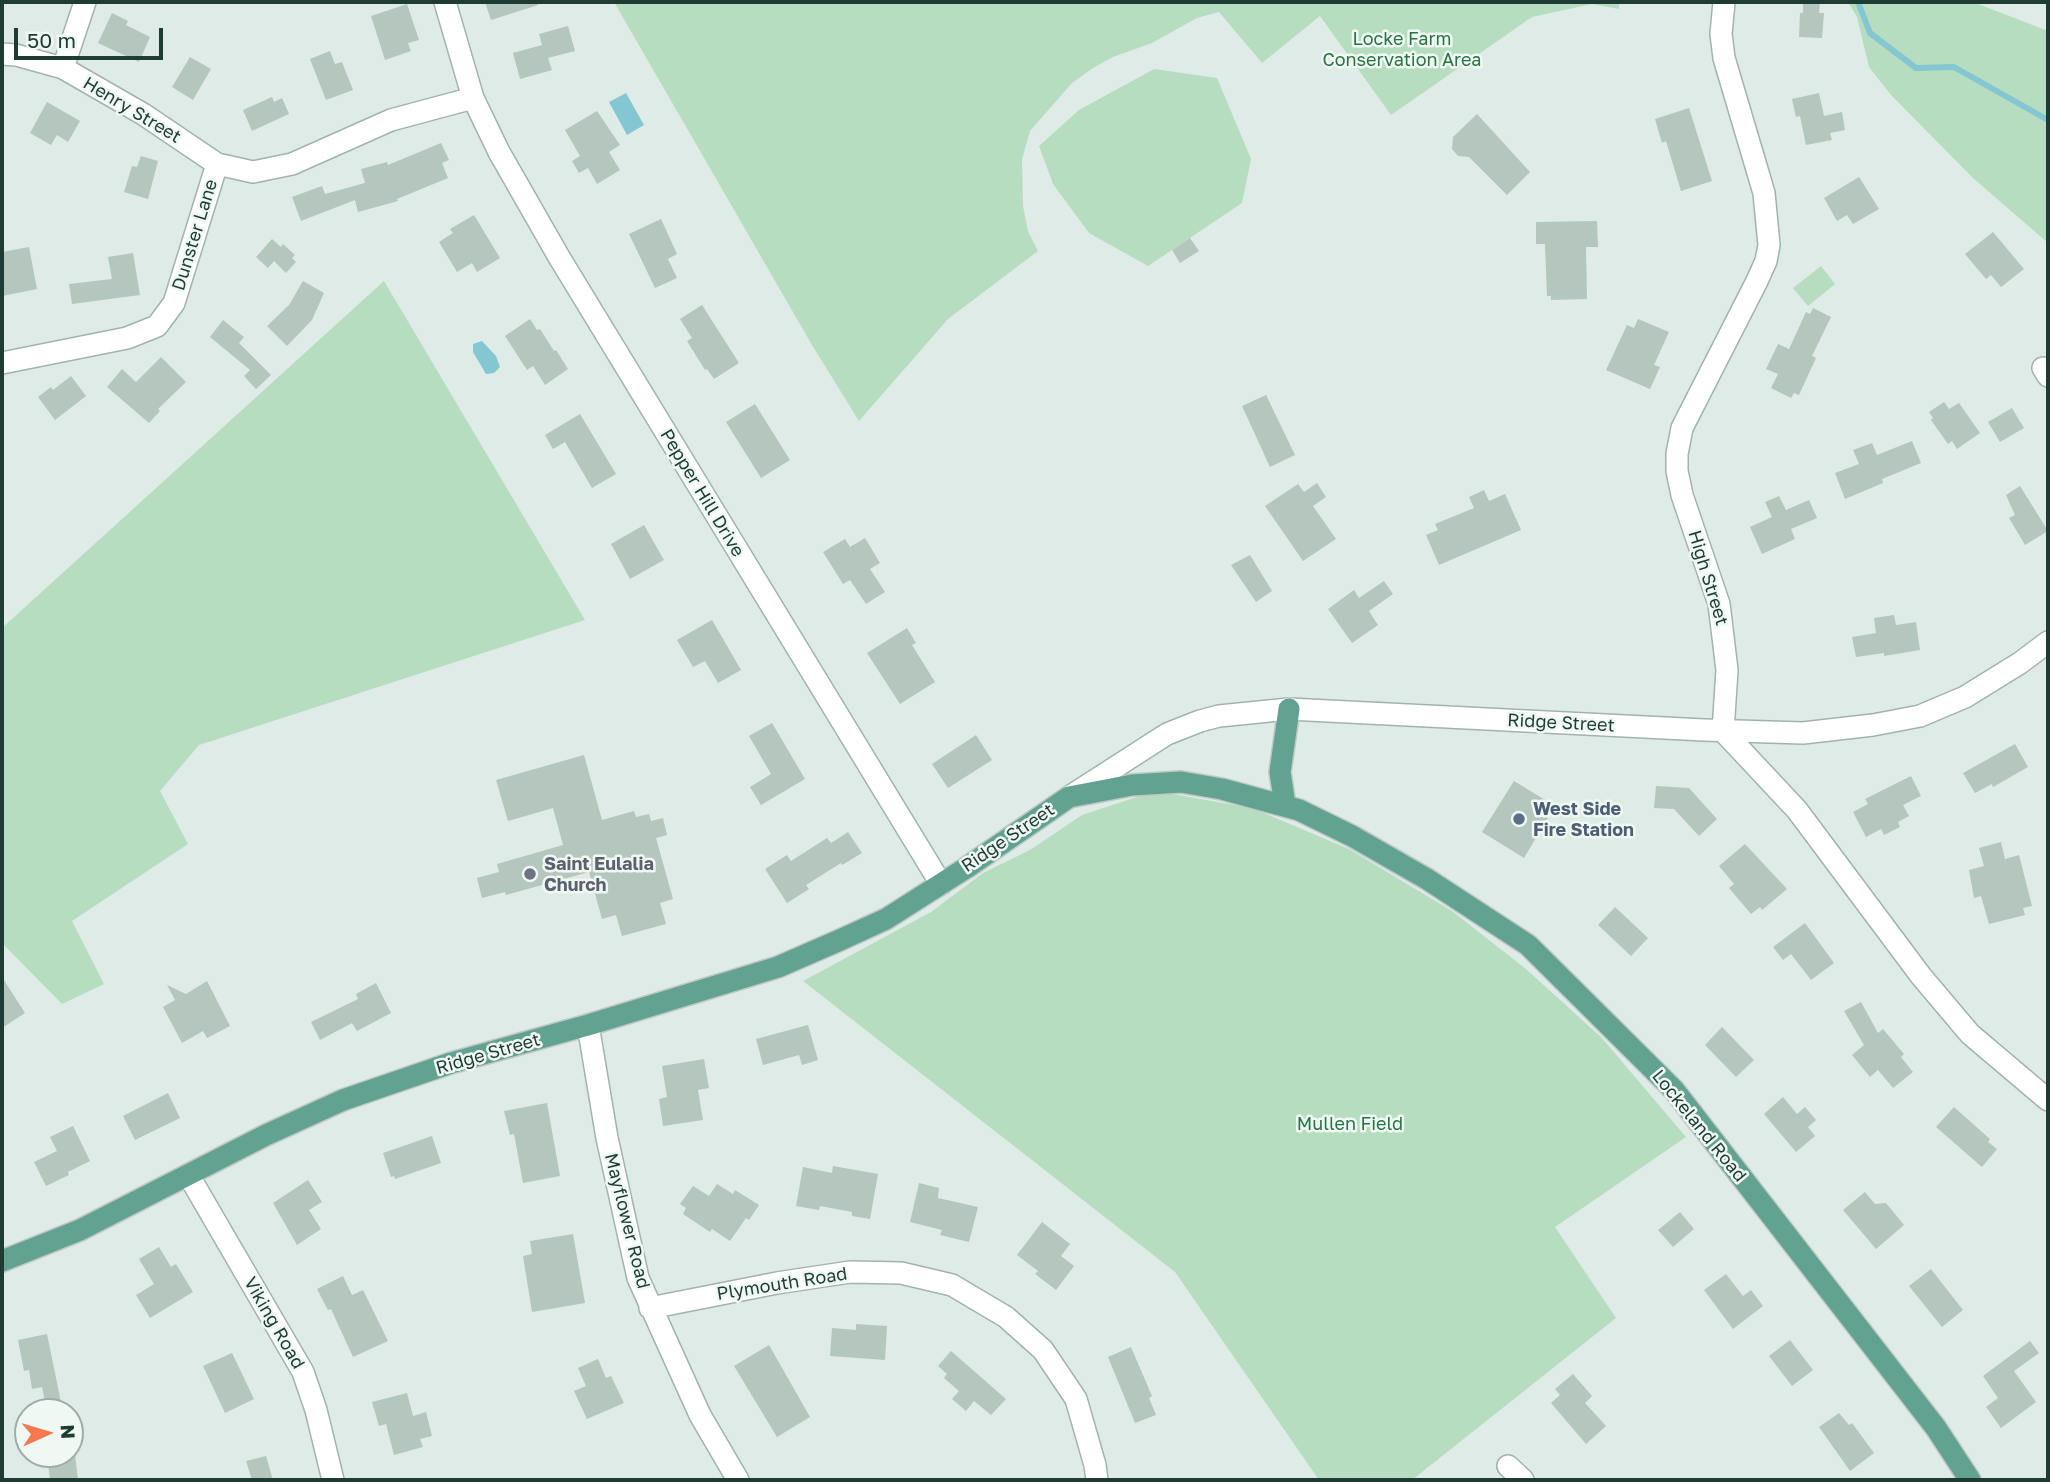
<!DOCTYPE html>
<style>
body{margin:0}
#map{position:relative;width:2050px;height:1482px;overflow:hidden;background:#dfebe6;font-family:"Golos Text",sans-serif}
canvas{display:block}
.frame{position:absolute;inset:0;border:4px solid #1f3c34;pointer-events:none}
.north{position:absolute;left:14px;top:1398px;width:70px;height:70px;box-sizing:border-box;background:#eff8f3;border:2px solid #9cada7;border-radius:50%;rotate:86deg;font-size:19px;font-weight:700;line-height:28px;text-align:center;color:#1f3c34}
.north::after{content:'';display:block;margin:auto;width:24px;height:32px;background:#f87850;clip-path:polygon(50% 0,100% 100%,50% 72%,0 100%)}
.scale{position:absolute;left:14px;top:28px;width:149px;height:32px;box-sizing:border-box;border:4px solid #1f3c34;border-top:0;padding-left:9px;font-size:21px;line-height:24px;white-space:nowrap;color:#1f3c34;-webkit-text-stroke:5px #eff8f3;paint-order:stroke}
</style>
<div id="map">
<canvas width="2050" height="1482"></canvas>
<div class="frame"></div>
<div class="north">N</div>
<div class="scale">50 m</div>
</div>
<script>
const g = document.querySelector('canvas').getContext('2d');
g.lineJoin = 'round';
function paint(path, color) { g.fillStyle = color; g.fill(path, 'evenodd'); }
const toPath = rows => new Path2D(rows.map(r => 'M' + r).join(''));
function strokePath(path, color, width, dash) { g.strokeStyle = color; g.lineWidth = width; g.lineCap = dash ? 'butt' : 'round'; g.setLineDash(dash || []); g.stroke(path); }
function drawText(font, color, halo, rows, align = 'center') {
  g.font = font + ' "Golos Text",sans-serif'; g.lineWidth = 5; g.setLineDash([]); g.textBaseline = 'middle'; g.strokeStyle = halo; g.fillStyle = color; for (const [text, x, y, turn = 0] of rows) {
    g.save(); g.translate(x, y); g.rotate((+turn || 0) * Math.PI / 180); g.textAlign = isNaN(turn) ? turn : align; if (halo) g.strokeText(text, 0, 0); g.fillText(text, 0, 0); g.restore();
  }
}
const green = toPath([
 [614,2,1619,2,1619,9,1592,4,1532,17,1391,115,1320,16,1262,63,1219,12,1197,18,1152,43,1113,57,1093,68,1072,83,1030,131,1022,159,1023,206,1028,231,1038,251,948,319,859,421,812,345],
 [1848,2,1973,2,2048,31,2048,243,1973,178,1891,95,1869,67,1857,17],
 [1154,69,1217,78,1251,159,1242,203,1148,266,1089,233,1053,184,1039,146,1079,110],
 [1821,266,1835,284,1808,306,1793,288],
 [384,281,585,620,199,745,160,791,188,844,72,921,104,984,62,1004,2,943,2,628],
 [1155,791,1252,808,1349,849,1452,911,1526,969,1602,1038,1686,1137,1555,1227,1616,1318,1412,1480,1319,1480,1175,1272,803,981,931,912,983,873,1030,850,1082,815]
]);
const water = toPath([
 [626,93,644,125,627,135,609,102],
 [482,341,496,356,500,367,494,373,486,374,473,352,473,344]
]);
const stream = toPath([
 [1858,2,1870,33,1916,68,1954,67,2048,120]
]);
const building = toPath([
 [485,2,537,2,538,5,491,20],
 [1803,2,1820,2,1819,13,1824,13,1822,38,1799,37,1800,13,1803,13],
 [407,4,419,40,408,43,411,51,385,60,371,16],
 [112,13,128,21,126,25,150,37,139,62,98,43],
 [568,26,575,51,548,58,552,70,520,79,513,53,542,45,539,34],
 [330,51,335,64,342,62,353,90,326,100,310,59],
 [190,57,211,69,193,100,172,87],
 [1819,93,1824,116,1842,112,1845,130,1830,133,1832,140,1806,145,1800,116,1796,117,1792,99],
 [272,97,274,102,282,98,289,114,252,131,243,110],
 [47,102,80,121,68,142,57,135,51,145,30,133],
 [1689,108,1712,181,1681,191,1666,141,1662,143,1655,119],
 [597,111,620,145,609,152,620,170,597,184,588,168,579,173,572,161,580,156,565,130],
 [1477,114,1530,172,1507,195,1469,157,1458,156,1452,149,1453,137],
 [441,143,449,160,442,163,448,178,397,199,398,201,358,212,355,200,301,221,292,197,322,186,325,194,365,183,361,169,387,162,388,165],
 [141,156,158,161,148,199,124,192,132,166,137,167],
 [1859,177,1879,209,1853,224,1847,215,1837,221,1824,198],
 [474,215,500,258,477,272,472,263,457,272,439,242,453,233,450,229],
 [661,219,677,254,668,259,677,278,655,288,629,234],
 [1597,221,1598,247,1586,247,1587,299,1551,300,1551,296,1547,296,1545,244,1536,244,1536,222],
 [1993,232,2024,269,2001,287,1991,275,1986,279,1965,254],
 [1190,238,1199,251,1180,263,1172,250],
 [272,239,281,247,283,244,295,255,292,258,296,262,286,273,274,261,268,268,256,257],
 [29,247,37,289,2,296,2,252],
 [133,253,140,295,72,304,69,284,112,279,108,257],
 [303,281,324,293,312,320,287,346,267,326,289,305],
 [702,305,739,363,714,379,707,369,705,370,687,341,692,338,680,319],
 [1813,308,1831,317,1812,356,1816,358,1799,395,1794,393,1791,398,1771,388,1778,374,1766,369,1778,344,1789,349,1806,312,1810,314],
 [530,319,537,330,540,329,554,351,556,350,568,369,545,385,533,366,527,370,505,336],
 [1638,319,1669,332,1654,365,1660,367,1650,389,1606,370,1627,325,1634,328],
 [223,320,244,337,239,343,271,375,256,389,244,376,250,370,210,337],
 [161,357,186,382,158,409,160,411,149,423,107,387,122,369,136,382],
 [71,376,86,396,55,420,38,397,51,387,53,390],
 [1266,395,1295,455,1270,467,1242,406],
 [1944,402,1949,409,1959,403,1980,433,1957,449,1952,441,1948,444,1931,420,1933,418,1929,412],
 [755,404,790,460,761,478,726,422],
 [2012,408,2024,428,2000,442,1988,422],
 [580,414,616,474,592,488,565,442,553,449,545,435],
 [1912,441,1921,463,1882,479,1883,483,1845,499,1835,473,1859,464,1853,450,1872,443,1877,455],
 [1317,483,1326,497,1313,506,1336,539,1303,561,1265,506,1298,484,1304,492],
 [2020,486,2048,531,2025,545,2009,518,2015,515,2006,495],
 [1484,490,1489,501,1505,494,1521,530,1439,565,1426,535,1438,530,1435,524,1474,508,1469,497],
 [1779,496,1786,510,1809,500,1817,518,1791,529,1795,539,1762,554,1750,527,1772,517,1765,502],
 [644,525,664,560,630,579,611,544],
 [865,538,880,563,870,569,885,592,866,604,850,580,843,584,823,552,845,539,850,547],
 [1250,555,1272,591,1256,602,1231,565],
 [1384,581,1393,594,1369,611,1378,625,1352,643,1328,609,1354,590,1359,598],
 [1894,615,1896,625,1916,622,1920,650,1884,656,1884,653,1856,657,1852,637,1876,633,1874,618],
 [712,620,741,670,718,683,705,661,693,667,677,640],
 [907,628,916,643,912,645,935,682,900,704,867,653],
 [772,723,805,779,761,805,750,787,771,774,749,736],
 [976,735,992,760,948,788,932,764],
 [2015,744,2028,767,1993,787,1992,784,1975,793,1963,773],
 [584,755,602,820,634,811,636,817,649,814,651,821,663,818,667,835,656,838,673,899,660,903,666,924,622,936,616,915,602,919,589,872,506,895,505,892,482,898,477,878,499,872,497,864,563,845,553,808,508,821,496,780],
 [1911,776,1921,796,1903,805,1909,816,1898,822,1900,827,1884,835,1881,829,1866,837,1853,812,1868,804,1865,799],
 [1514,781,1555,806,1524,858,1482,832],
 [1656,786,1689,788,1717,819,1699,836,1674,809,1654,808],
 [848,832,862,853,842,865,841,863,806,885,809,889,787,903,765,869,787,855,791,861,827,838,831,843],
 [2001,842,2005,859,2019,855,2032,906,2023,908,2025,915,1989,924,1981,896,1974,898,1969,870,1984,866,1979,848],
 [1745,844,1787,889,1762,910,1760,907,1751,914,1729,888,1734,884,1719,866],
 [1615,907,1648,938,1631,956,1598,925],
 [1805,923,1834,963,1811,980,1791,954,1783,960,1773,947],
 [2,977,25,1013,2,1028],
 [207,981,230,1026,207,1038,203,1031,182,1043,163,1007,175,1000,167,985,186,994],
 [376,983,391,1013,357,1031,352,1023,320,1040,311,1022,358,999,356,994],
 [1861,1002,1878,1033,1883,1029,1904,1054,1901,1057,1913,1072,1893,1088,1878,1070,1870,1077,1852,1055,1864,1045,1844,1011],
 [808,1025,818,1060,802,1065,799,1055,763,1065,756,1039],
 [1722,1027,1754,1060,1736,1077,1705,1045],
 [704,1059,709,1088,698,1090,703,1120,663,1126,659,1099,667,1097,662,1066],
 [168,1093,180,1118,135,1140,123,1116],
 [1783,1097,1797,1114,1805,1107,1816,1120,1808,1127,1815,1136,1796,1152,1764,1114],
 [547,1103,560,1176,523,1183,514,1134,510,1135,504,1111],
 [1954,1107,1990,1139,1988,1142,1997,1149,1982,1167,1936,1127],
 [73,1126,90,1161,68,1172,69,1175,46,1186,34,1162,57,1151,50,1137],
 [432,1136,441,1163,395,1179,394,1176,391,1177,383,1153],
 [833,1166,878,1174,870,1219,852,1216,852,1212,820,1206,819,1210,796,1206,803,1167,832,1173],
 [308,1180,322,1202,309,1210,321,1229,297,1245,273,1203],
 [919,1183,939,1188,938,1198,978,1207,969,1242,940,1235,942,1230,910,1222],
 [717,1184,733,1194,735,1190,759,1205,749,1220,746,1218,730,1241,712,1229,710,1232,683,1214,686,1208,680,1204,693,1186,709,1196],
 [1865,1192,1875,1204,1886,1203,1904,1225,1876,1249,1843,1210],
 [1680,1212,1694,1229,1673,1247,1658,1230],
 [1042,1222,1070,1244,1061,1256,1074,1266,1056,1290,1035,1274,1038,1271,1017,1255],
 [573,1234,585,1303,532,1312,523,1256,532,1254,530,1241],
 [159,1247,171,1267,176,1264,193,1292,150,1318,136,1295,154,1284,139,1259],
 [1931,1269,1963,1310,1942,1327,1909,1286],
 [1726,1274,1743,1296,1751,1290,1763,1306,1733,1329,1704,1290],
 [343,1276,352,1295,363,1290,388,1341,353,1357,331,1309,328,1310,317,1289],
 [856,1324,887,1326,885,1360,830,1356,832,1328,856,1330],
 [47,1334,63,1412,47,1412,42,1387,32,1389,29,1370,24,1371,18,1340],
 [1790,1340,1813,1370,1792,1386,1769,1356],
 [2030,1341,2039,1353,2014,1371,2036,1402,2001,1428,1986,1407,1998,1398,1983,1376],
 [769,1345,810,1417,777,1437,734,1366],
 [1131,1347,1152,1396,1149,1398,1156,1415,1135,1423,1108,1357],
 [951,1351,1006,1399,991,1415,974,1401,966,1411,952,1399,959,1391,944,1378,947,1374,938,1366],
 [232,1353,254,1399,225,1413,203,1366],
 [598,1359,606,1378,611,1376,624,1403,587,1419,574,1391,586,1386,578,1368],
 [1573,1374,1592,1396,1585,1403,1606,1426,1586,1444,1551,1403,1560,1395,1555,1389],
 [407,1393,413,1416,426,1412,432,1436,420,1439,423,1447,394,1455,386,1424,379,1426,372,1402],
 [1839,1413,1849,1425,1852,1423,1874,1453,1850,1471,1819,1427],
 [47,1454,75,1454,78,1480,50,1480],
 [266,1456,273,1480,252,1480,246,1461]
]);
const minor = toPath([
 [445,2,473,98,499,152,559,257,941,884],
 [1724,2,1721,34,1724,58,1764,193,1769,245,1766,261,1757,281,1682,428,1677,454,1677,471,1682,495,1719,604,1727,670,1723,731,1797,810,1921,976,1970,1034,2048,1100],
 [2,54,16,55,63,68,143,114,217,164],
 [63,68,85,2],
 [2,363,127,338,157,326,174,303,217,164,253,172,292,164,391,120,473,98],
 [2043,368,2048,376],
 [1069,797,1167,734,1200,721,1219,716,1289,709,1704,730,1803,733,1873,725,1920,716,1965,697,2020,663,2048,642],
 [588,1025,607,1138,638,1278,700,1415,738,1480],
 [189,1176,303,1372,316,1410,333,1480],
 [650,1308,777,1283,850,1272,901,1273,952,1285,1006,1317,1043,1350,1076,1399,1095,1465,1097,1480],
 [1508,1466,1523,1480]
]);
const major = toPath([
 [1285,805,1280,772,1289,709],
 [2,1261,80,1230,266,1135,343,1100,451,1063,588,1025,778,967,840,940,886,919,966,868,1069,797,1132,785,1181,782,1222,789,1299,810,1352,836,1427,879,1528,945,1674,1090,1936,1428,1970,1480]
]);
const markers = [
 [1519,819,7,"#5c6f8a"],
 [530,874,7,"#6b7280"]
];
const parkNames = [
 ["Locke Farm",1402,39],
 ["Conservation Area",1402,60],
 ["Mullen Field",1350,1124]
];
const streetNames = [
 ["Henry Street",132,110,31],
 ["Dunster Lane",195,235,-73],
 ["Pepper Hill Drive",702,493,59],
 ["High Street",1708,578,73],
 ["Ridge Street",1561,723,3],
 ["Ridge Street",1008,838,-34],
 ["Ridge Street",488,1054,-16],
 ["Lockeland Road",1699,1126,51],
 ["Mayflower Road",627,1221,76],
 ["Plymouth Road",782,1284,-9],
 ["Viking Road",274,1323,60]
];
const serviceNames = [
 ["West Side",1533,809],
 ["Fire Station",1533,830]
];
const worshipNames = [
 ["Saint Eulalia",544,864],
 ["Church",544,885]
];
paint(green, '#b7ddc1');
paint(water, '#84c7d3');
strokePath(stream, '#84c7d3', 6);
paint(building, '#b4c6be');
strokePath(minor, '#a2b3ad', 24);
strokePath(major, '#c0c8c6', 24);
strokePath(minor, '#fff', 21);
strokePath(major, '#61a291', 21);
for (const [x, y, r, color] of markers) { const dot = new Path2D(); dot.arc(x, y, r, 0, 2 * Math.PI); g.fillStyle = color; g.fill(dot); strokePath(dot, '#eff8f3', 2.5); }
drawText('18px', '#287445', '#eff8f3', parkNames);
drawText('18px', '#1f3c34', '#eff8f3', streetNames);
drawText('bold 18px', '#4e5e75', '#eff8f3', serviceNames, 'left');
drawText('bold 18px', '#5b616d', '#eff8f3', worshipNames, 'left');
</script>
